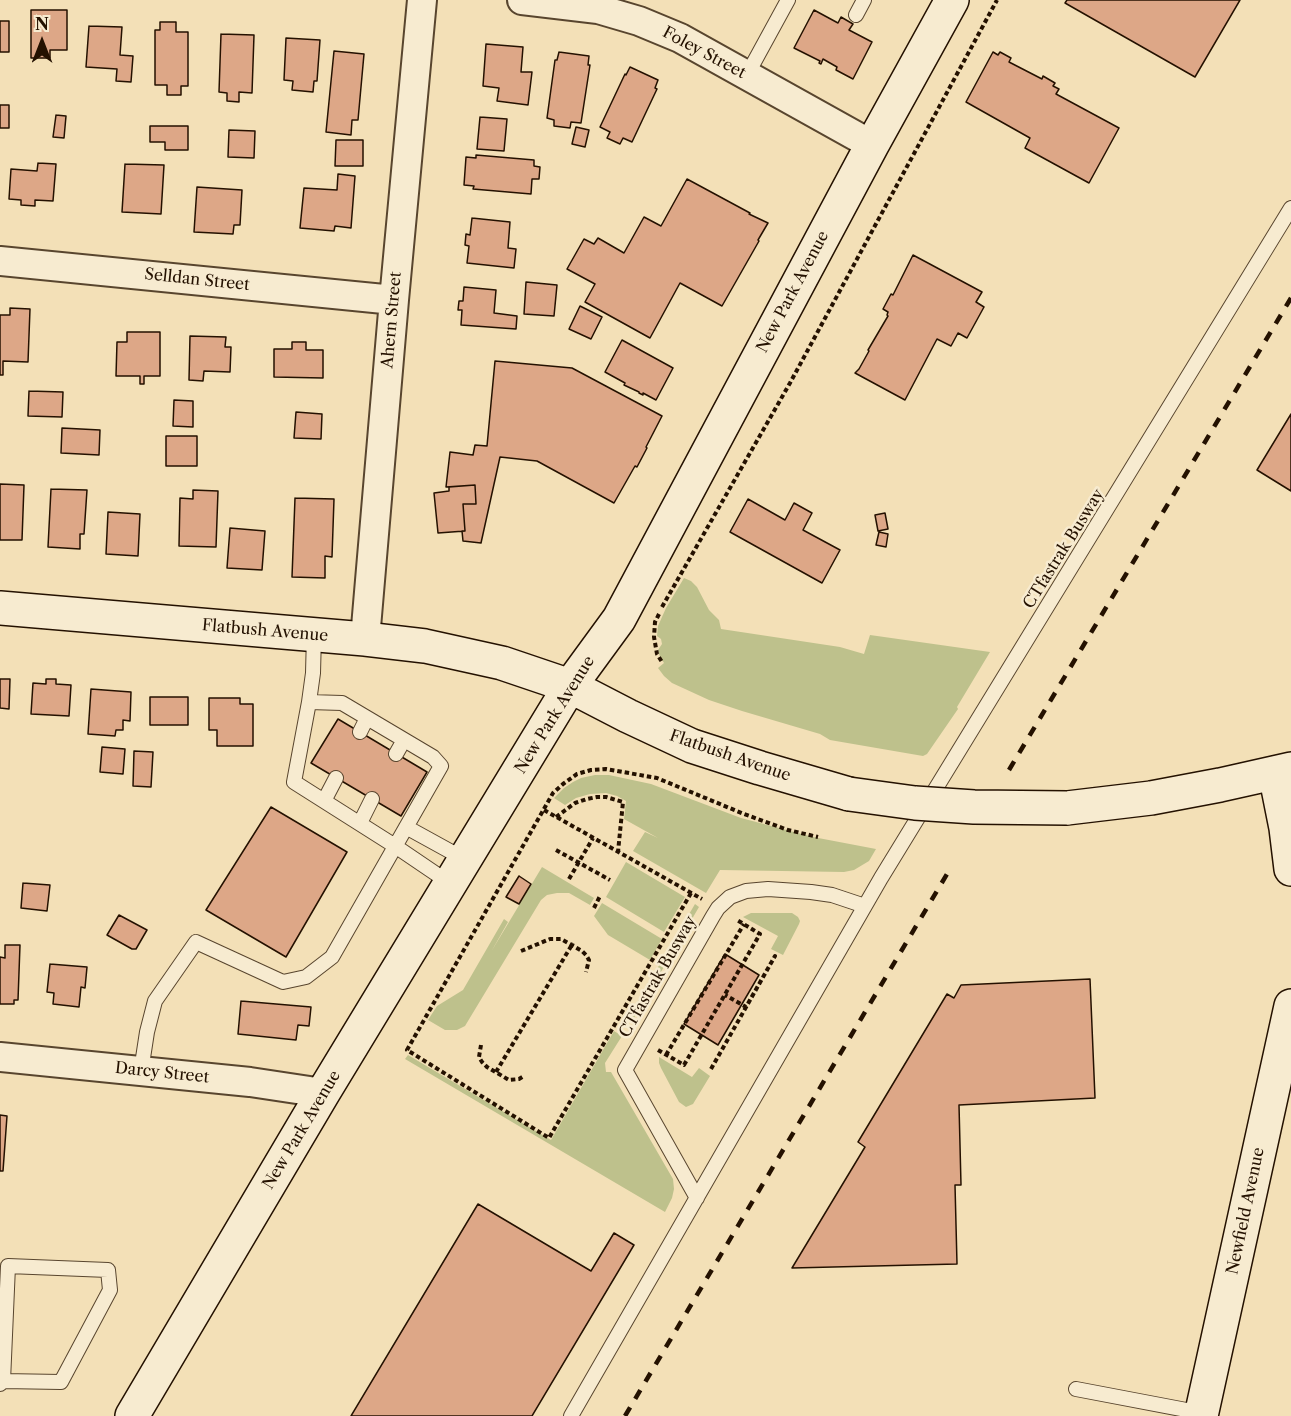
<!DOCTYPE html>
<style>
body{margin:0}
#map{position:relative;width:1291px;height:1416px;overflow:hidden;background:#f3e0b7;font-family:"Libre Caslon Text",serif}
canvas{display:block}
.north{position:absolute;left:12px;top:12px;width:60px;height:60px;-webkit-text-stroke:4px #f7ebd0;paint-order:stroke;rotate:0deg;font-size:16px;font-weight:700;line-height:24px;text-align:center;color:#241100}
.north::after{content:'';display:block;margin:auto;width:21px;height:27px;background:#241100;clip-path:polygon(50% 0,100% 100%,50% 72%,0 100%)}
</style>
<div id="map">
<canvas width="1291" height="1416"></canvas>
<div class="north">N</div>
</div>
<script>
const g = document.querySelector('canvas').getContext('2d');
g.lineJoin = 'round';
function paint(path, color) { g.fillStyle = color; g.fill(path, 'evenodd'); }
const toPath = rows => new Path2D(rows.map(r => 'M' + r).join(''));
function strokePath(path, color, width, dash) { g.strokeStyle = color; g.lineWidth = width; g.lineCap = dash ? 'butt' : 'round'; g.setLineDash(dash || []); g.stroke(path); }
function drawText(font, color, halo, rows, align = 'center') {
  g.font = font + ' "Libre Caslon Text",serif'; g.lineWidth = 5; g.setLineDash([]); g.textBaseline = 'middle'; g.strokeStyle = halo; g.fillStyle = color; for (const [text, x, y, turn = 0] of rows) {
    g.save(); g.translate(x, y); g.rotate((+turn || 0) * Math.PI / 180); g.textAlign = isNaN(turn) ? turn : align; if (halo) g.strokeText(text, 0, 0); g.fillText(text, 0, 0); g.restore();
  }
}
const green = toPath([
 [684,578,691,581,697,587,709,610,719,620,721,629,840,647,864,654,870,635,990,652,957,707,958,709,927,754,923,756,830,740,820,734,742,711,709,700,672,683,664,676,658,668,664,663,660,657,658,650,662,644,661,639,657,636,658,626,666,608],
 [595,775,609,775,651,784,741,818,813,837,876,849,869,861,854,870,844,872,720,870,706,893,633,851,645,832,658,838,624,819,626,801,617,796,606,793,590,794,576,798,565,805,554,798,564,788,573,782,581,778],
 [626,862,685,897,664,932,606,897],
 [542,867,594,898,590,905,569,893,557,893,547,895,541,900,465,1026,457,1030,445,1030,428,1020,437,1006,463,990,504,919,508,922,491,952],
 [602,903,662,939,650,960,608,935,594,916],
 [695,904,699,907,631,1023,627,1020],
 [751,913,792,913,798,917,800,921,799,924,783,955,771,949,778,936,743,917],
 [614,1031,622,1036,605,1063,606,1072,611,1072,673,1179,674,1189,672,1198,665,1212,405,1059,408,1055,551,1140],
 [659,1057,692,1077,699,1068,710,1076,693,1104,686,1107,679,1102,661,1068,659,1063]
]);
const building = toPath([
 [1067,0,1240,0,1195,77,1065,3,1067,0],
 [31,10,67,10,67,50,50,50,50,58,31,58,31,10],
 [814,10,838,23,841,17,853,24,849,30,872,42,853,79,836,70,837,67,823,59,821,64,819,63,820,61,794,48,814,10],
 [0,21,9,21,9,52,0,52,0,21],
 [160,22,176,22,176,32,188,32,188,86,181,86,181,95,167,95,167,85,155,85,155,30,160,30,160,22],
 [89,26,122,27,120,55,133,56,131,82,116,81,117,69,86,67,89,26],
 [221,34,254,35,252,93,239,92,239,102,227,101,227,93,219,92,221,34],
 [286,38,320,40,317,81,314,81,313,92,292,90,293,81,284,80,286,38],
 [486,44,523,47,521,72,532,72,528,105,497,101,499,88,483,86,486,44],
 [334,51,364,54,358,120,352,120,351,135,326,132,334,51],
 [559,52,589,56,588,65,590,65,581,123,571,122,570,128,554,126,554,120,547,118,555,60,557,60,559,52],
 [993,52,998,55,1000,52,1011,58,1009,62,1042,79,1043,76,1055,83,1053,86,1059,89,1056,94,1119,128,1089,183,1025,148,1030,138,966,102,993,52],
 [630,67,658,80,655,88,657,89,632,142,623,138,620,144,607,138,610,132,600,127,625,74,626,75,630,67],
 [0,105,9,105,9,128,0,128,0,105],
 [56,115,66,116,64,138,53,137,56,115],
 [480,117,507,119,504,151,477,149,480,117],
 [150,126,188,126,188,150,165,150,165,142,150,142,150,126],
 [576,127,589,130,585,147,572,144,576,127],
 [229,130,255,131,254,158,228,157,229,130],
 [336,140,363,140,363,166,335,166,336,140],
 [476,155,534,160,534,166,540,167,539,179,532,179,531,194,473,189,474,186,464,185,466,157,476,158,476,155],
 [38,163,56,164,53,201,35,200,35,206,21,205,21,200,9,199,11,169,37,171,38,163],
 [125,164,164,165,161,214,122,212,125,164],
 [338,174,355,176,351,228,335,226,334,231,300,228,304,188,337,190,338,174],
 [687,179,750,213,749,214,768,223,758,240,759,241,722,306,680,283,650,338,585,302,595,284,567,269,584,239,594,244,598,238,624,253,644,217,661,226,687,179],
 [197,187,242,190,240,225,234,225,233,234,194,232,197,187],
 [472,218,510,222,508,248,516,249,514,268,467,263,469,246,465,245,466,234,470,235,472,218],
 [913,255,982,292,976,302,984,307,967,338,958,333,951,346,937,339,905,400,855,373,859,369,869,351,868,350,888,316,887,315,888,312,883,309,891,294,893,295,913,255],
 [526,282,557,285,554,316,524,314,526,282],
 [464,287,496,290,494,313,517,316,516,329,461,325,462,310,458,310,459,301,463,301,464,287],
 [580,306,602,317,591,339,569,329,580,306],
 [10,308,30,309,28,362,3,361,3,375,0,375,0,315,10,315,10,308],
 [127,332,160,332,160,376,144,376,144,384,140,384,140,376,116,376,117,342,127,342,127,332],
 [190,336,226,337,225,347,231,347,230,372,204,371,203,381,189,380,190,336],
 [622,340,673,368,656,400,643,393,643,395,639,393,639,392,624,385,625,383,605,372,622,340],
 [292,342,306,342,306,350,323,350,323,378,274,377,274,349,292,349,292,342],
 [495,361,572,368,662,416,646,447,647,448,637,467,635,466,614,503,537,461,500,457,481,543,463,541,462,531,465,531,463,504,476,504,475,485,446,487,450,452,473,455,475,445,487,446,495,361],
 [29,391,63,392,62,417,28,416,29,391],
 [174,400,193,401,193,427,173,426,174,400],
 [296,412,322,414,321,439,294,438,296,412],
 [1291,414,1291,491,1257,470,1291,414],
 [62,428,100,430,99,455,61,453,62,428],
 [166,436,197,436,197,466,166,466,166,436],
 [0,484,24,485,22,540,0,540,0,484],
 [475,485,476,504,463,504,465,531,438,533,434,493,449,491,449,487,475,485],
 [51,489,87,490,84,534,80,534,80,549,48,547,51,489],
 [193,490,218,491,216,547,179,546,180,498,193,499,193,490],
 [295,498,334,499,332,557,325,556,325,578,292,577,295,498],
 [748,499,785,520,794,503,812,513,803,530,840,550,822,583,730,532,748,499],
 [108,512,140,514,138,556,106,554,108,512],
 [885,513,888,529,878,531,875,515,885,513],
 [230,528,265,531,262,570,227,568,230,528],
 [879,532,888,534,886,547,876,545,879,532],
 [0,679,10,679,9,709,0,708,0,679],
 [46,679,56,679,56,684,71,685,69,716,31,714,33,683,46,684,46,679],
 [91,689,131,692,130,721,123,720,123,730,116,730,115,736,88,734,91,689],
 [150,697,188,697,188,725,150,725,150,697],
 [209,698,240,698,240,704,253,704,253,746,217,746,217,730,209,730,209,698],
 [338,719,427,772,401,816,311,763,338,719],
 [102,747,125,749,123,774,100,772,102,747],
 [134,751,153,752,151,787,133,786,134,751],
 [271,807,347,852,286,957,206,910,271,807],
 [519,876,531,884,519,904,506,897,519,876],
 [23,883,50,885,47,911,21,908,23,883],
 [119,915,147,930,136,949,132,949,107,935,119,915],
 [5,945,20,945,18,1000,14,1000,14,1004,0,1004,0,957,5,958,5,945],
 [725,954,759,975,718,1045,684,1024,725,954],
 [50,964,87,967,85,988,81,987,79,1007,53,1004,54,993,47,992,50,964],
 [1090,979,1095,1098,959,1105,961,1185,955,1185,957,1264,792,1268,865,1147,858,1142,947,994,954,998,961,985,1090,979],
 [241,1001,311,1007,309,1026,298,1025,296,1040,238,1034,241,1001],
 [0,1115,7,1116,3,1171,0,1171,0,1115],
 [478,1204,591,1271,614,1233,634,1245,532,1416,351,1416,478,1204]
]);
const path = toPath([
 [662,607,790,383,997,0],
 [659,614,655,622,654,637,657,654,662,662],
 [544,810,702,899],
 [556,817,575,803,587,799,597,797,606,797,623,802,618,852],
 [556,850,610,880],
 [569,879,593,838],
 [691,893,549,1138,407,1050,553,793,563,784,577,774,591,770,606,769,657,778,744,814,788,830,818,837],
 [594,908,600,896],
 [521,951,550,939,561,939,582,951,586,955,589,960,586,972],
 [481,1045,479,1057,482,1062,487,1067,509,1080,519,1079,524,1076],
 [658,1050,684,1065,760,934,737,920],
 [666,1055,744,924],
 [711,1069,775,956,746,1007,725,995],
 [496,1072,573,943]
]);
const lane = toPath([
 [856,15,864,0],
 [747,75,788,0],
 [309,702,294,782,395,846,451,884],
 [360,732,367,718],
 [396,754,404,740],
 [324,801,336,778],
 [360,823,372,799],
 [406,827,466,860],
 [141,1071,147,1032,155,1001,196,942,283,982,306,977,332,957,441,766,433,757,342,703,309,702,313,673,314,635],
 [697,1198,625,1070,713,916,718,908,730,897,746,891,768,889,811,892,832,895,865,906],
 [0,1384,3,1381,61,1382,110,1290,108,1270,8,1266,3,1381],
 [1076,1389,1202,1413],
 [571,1416,881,878,1291,208]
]);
const street = toPath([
 [522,0,598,9,639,21,680,38,872,145],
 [0,261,394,300],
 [365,639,394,300,422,0],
 [0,1057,250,1082,323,1093]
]);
const secondary = toPath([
 [0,608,365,639,425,646,502,663,570,686,628,716,692,746,760,768,849,794],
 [1275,773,1286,828,1291,869],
 [1067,808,1151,798,1220,785,1291,769],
 [132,1416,323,1093,570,686,619,619,872,145,952,0],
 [1201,1416,1291,1006]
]);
const rail = toPath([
 [1009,770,1291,298],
 [625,1416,950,869]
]);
const secondaryBridge = toPath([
 [849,794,915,803,974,807,1067,808]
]);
const streetNames = [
 ["Foley Street",704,53,28],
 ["Selldan Street",197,280,6],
 ["New Park Avenue",793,292,-62],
 ["Ahern Street",392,320,-85],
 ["CTfastrak Busway",1064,549,-58],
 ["Flatbush Avenue",265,631,5],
 ["New Park Avenue",555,715,-58],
 ["Flatbush Avenue",730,756,19],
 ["CTfastrak Busway",658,977,-60],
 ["Darcy Street",162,1073,6],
 ["New Park Avenue",302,1130,-59],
 ["Newfield Avenue",1246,1211,-78]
];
paint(green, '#bec18c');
paint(building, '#dda787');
strokePath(building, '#241100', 1.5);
strokePath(lane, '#58452e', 16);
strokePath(street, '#58452e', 32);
strokePath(secondary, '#241100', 36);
strokePath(path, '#241100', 4, [4.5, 3]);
strokePath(lane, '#f7ebd0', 14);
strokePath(street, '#f7ebd0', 28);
strokePath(secondary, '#f7ebd0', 33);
strokePath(rail, '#241100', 4.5, [10, 10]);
strokePath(secondaryBridge, '#241100', 36, []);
strokePath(secondaryBridge, '#f7ebd0', 33);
drawText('16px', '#241100', '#f7ebd0', streetNames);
</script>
